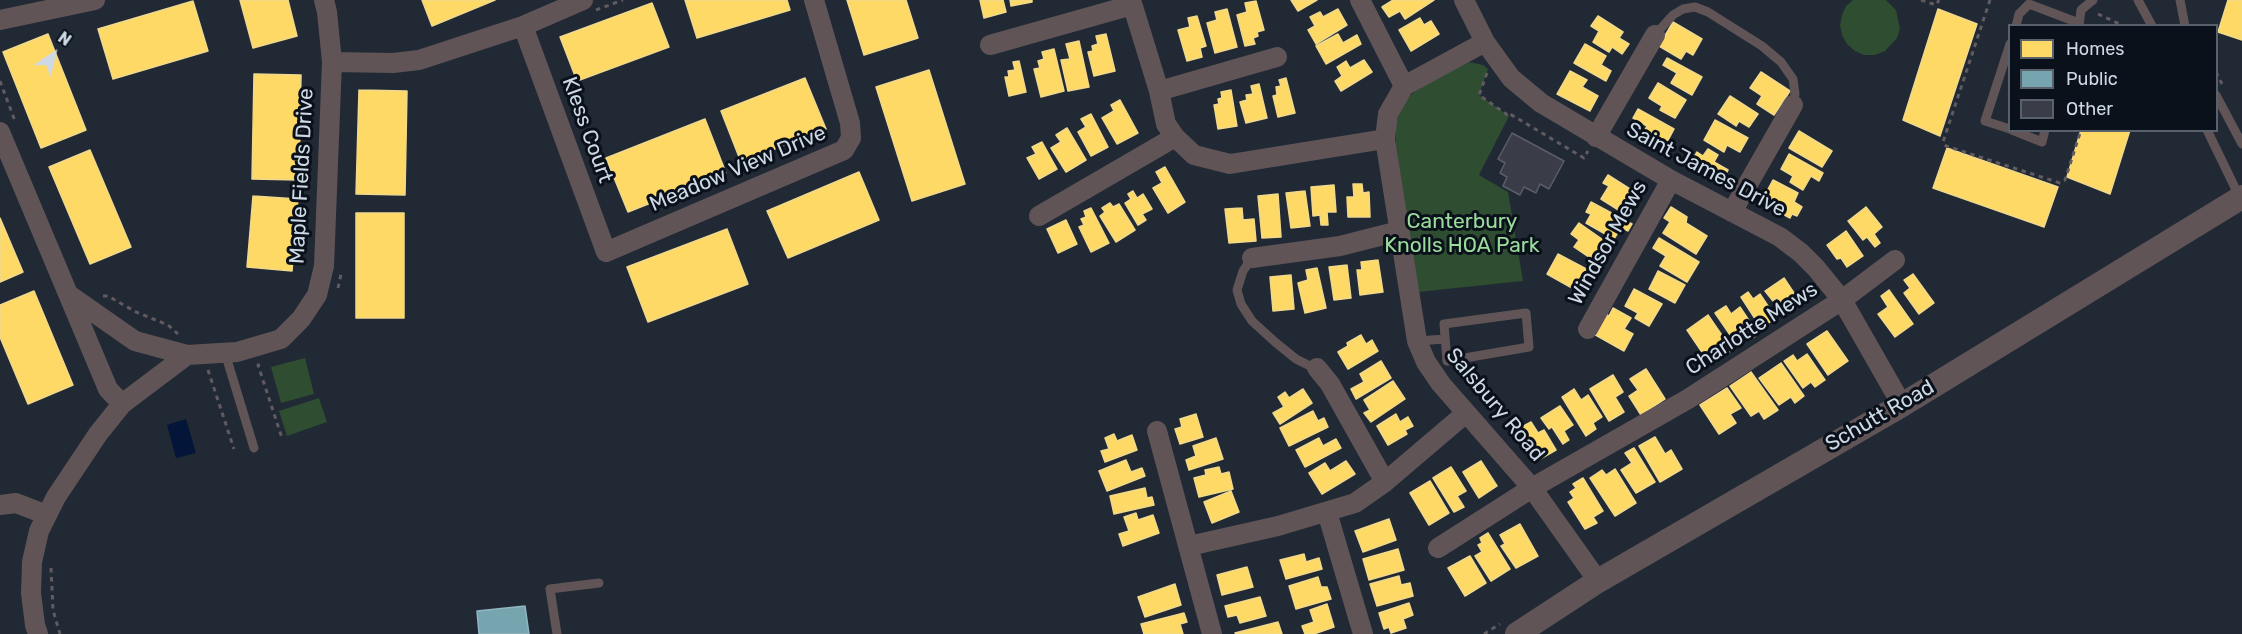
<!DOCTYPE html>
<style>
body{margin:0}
#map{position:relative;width:2242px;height:634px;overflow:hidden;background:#212934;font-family:Rubik,sans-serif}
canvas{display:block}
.legend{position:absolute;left:2008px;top:24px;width:210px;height:108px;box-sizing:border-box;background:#0a111a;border:2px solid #58616c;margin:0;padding:8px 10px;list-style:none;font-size:18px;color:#ced9e6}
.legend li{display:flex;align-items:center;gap:12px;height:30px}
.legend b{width:30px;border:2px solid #58616c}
.north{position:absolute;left:24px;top:24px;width:60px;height:60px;-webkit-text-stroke:4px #0a111a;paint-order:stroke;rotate:35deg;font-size:16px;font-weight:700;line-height:24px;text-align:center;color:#ced9e6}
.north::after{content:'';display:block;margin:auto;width:21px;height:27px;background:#ced9e6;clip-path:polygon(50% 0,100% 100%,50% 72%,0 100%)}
</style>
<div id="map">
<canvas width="2242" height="634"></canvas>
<ul class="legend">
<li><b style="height:16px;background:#ffd966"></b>Homes</li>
<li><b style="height:16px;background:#76a5af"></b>Public</li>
<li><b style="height:16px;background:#3a3d47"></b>Other</li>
</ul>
<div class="north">N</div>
</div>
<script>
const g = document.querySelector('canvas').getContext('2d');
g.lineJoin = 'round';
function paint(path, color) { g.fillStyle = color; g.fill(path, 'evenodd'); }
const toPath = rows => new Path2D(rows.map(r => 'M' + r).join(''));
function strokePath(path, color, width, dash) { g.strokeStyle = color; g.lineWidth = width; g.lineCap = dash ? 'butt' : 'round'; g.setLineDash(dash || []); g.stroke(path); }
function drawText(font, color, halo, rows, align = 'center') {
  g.font = font + ' Rubik,sans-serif'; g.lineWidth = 6; g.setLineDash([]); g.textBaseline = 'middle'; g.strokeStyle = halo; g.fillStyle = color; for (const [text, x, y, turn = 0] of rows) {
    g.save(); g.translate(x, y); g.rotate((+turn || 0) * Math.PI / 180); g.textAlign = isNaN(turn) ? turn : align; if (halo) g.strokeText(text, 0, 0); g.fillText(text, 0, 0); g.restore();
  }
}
const green = toPath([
 [1853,0,1886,0,1896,10,1900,29,1897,38,1885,51,1875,55,1864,55,1855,51,1847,44,1842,35,1840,25,1842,15,1846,6],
 [1469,62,1483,65,1488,69,1479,95,1509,116,1479,175,1508,192,1523,281,1418,292,1396,145,1396,123,1401,109,1410,96,1422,84],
 [305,358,314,394,281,403,271,367],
 [319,398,327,422,287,436,279,411]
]);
const water = toPath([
 [186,419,196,453,176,458,167,425]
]);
const homes = toPath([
 [240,0,288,0,297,36,253,48,240,0],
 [422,0,495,0,432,26,422,0],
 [685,0,787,0,790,10,697,38,685,0],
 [847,0,906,0,918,38,864,55,847,0],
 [980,0,1003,0,1006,12,984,18,980,0],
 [1010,0,1032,0,1032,2,1011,6,1010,0],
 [1291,0,1317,0,1298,11,1291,0],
 [1393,0,1434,0,1405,19,1400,11,1389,17,1382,7,1393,0],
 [2228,0,2242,0,2242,40,2218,32,2228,0],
 [193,1,208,51,113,79,98,29,193,1],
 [1256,1,1264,30,1257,32,1258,36,1253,38,1255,44,1245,46,1237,15,1247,12,1245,3,1256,1],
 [652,3,669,47,577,81,560,37,652,3],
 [1227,9,1237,47,1215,53,1207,23,1217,20,1215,12,1227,9],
 [1338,9,1347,25,1316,44,1308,30,1315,26,1310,17,1320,12,1323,17,1338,9],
 [1938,9,1977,24,1940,136,1903,120,1938,9],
 [1197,16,1206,46,1200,48,1202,57,1187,61,1178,30,1190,27,1188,18,1197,16],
 [1598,16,1623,32,1619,38,1629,44,1622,54,1612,47,1609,52,1593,42,1599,31,1591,26,1598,16],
 [1420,18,1424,25,1431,21,1439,34,1411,51,1399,30,1420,18],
 [1673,22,1702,39,1693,55,1686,51,1681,59,1659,46,1673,22],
 [48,34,86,130,41,148,3,52,48,34],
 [1106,34,1115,71,1094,76,1088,52,1093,51,1092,46,1098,44,1096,36,1106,34],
 [1338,34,1343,43,1357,35,1361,44,1326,64,1316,46,1338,34],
 [1079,41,1089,87,1068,91,1061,60,1070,59,1066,44,1079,41],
 [1585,44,1606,56,1601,65,1611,71,1606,81,1574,63,1585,44],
 [1054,49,1064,91,1041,97,1034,69,1040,68,1038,61,1044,59,1042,52,1054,49],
 [1667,58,1702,77,1692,95,1671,83,1677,73,1663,65,1667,58],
 [1364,60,1372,72,1341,91,1335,81,1342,76,1337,67,1346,61,1350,68,1364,60],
 [1019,61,1026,92,1009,96,1005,77,1009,77,1008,71,1015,70,1013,62,1019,61],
 [929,70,965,184,912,201,876,87,929,70],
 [1570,71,1587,80,1582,87,1598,96,1590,111,1557,94,1570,71],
 [1761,72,1790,91,1774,115,1757,104,1762,96,1750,88,1761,72],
 [254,74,301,75,299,180,252,179,254,74],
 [805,78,826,129,741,162,721,111,805,78],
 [1286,78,1295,113,1278,117,1273,96,1277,95,1276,87,1281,86,1279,80,1286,78],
 [1658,83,1686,100,1675,118,1660,110,1662,106,1649,98,1658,83],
 [1259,84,1267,118,1246,123,1240,102,1247,100,1246,95,1253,94,1251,86,1259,84],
 [359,90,407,91,405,195,356,194,359,90],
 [1231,90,1237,126,1218,129,1214,105,1219,104,1218,99,1222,98,1221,92,1231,90],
 [1730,96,1758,114,1749,127,1739,121,1736,126,1718,114,1730,96],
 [1120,100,1138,133,1117,144,1102,118,1114,111,1111,105,1120,100],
 [1638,109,1674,129,1663,150,1641,137,1647,126,1633,118,1638,109],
 [1091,114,1108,147,1091,156,1078,132,1086,127,1081,119,1091,114],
 [705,119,726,173,628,212,606,158,705,119],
 [1715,120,1748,138,1740,152,1727,145,1724,152,1704,140,1715,120],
 [1067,128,1086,160,1066,172,1051,148,1061,142,1056,135,1067,128],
 [2081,130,2130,130,2110,194,2067,177,2081,130],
 [1799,131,1832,151,1822,167,1789,148,1799,131],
 [1042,142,1057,169,1039,179,1027,158,1036,154,1032,147,1042,142],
 [1947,148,2058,187,2044,227,1933,188,1947,148],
 [1708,149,1718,155,1714,162,1728,170,1721,182,1690,164,1697,152,1703,156,1708,149],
 [90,150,131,247,90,264,49,167,90,150],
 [1789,154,1823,173,1819,181,1811,176,1803,190,1790,182,1793,176,1781,169,1789,154],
 [1165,167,1185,202,1168,213,1153,188,1162,183,1156,172,1165,167],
 [859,172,879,220,788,258,767,211,859,172],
 [1608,175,1641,196,1628,216,1601,199,1609,186,1603,183,1608,175],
 [1773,180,1798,193,1794,202,1802,207,1797,216,1792,214,1790,218,1761,202,1773,180],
 [1353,184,1362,184,1363,193,1369,192,1370,217,1348,217,1347,197,1354,197,1353,184],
 [1334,185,1336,212,1327,212,1328,225,1321,225,1320,215,1313,216,1311,187,1334,185],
 [1133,191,1137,198,1143,194,1152,209,1142,214,1146,220,1138,225,1125,203,1131,199,1128,194,1133,191],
 [1305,191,1310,226,1291,228,1286,193,1305,191],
 [1278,194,1281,237,1262,238,1258,196,1278,194],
 [253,196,298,199,292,271,247,267,253,196],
 [1591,202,1632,224,1628,231,1621,227,1614,239,1586,223,1591,214,1586,212,1591,202],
 [1110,203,1113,207,1119,204,1135,230,1116,242,1100,216,1105,212,1102,208,1110,203],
 [1671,207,1687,217,1686,223,1707,236,1696,254,1663,233,1670,222,1664,218,1671,207],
 [1866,207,1882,227,1874,234,1880,243,1875,247,1867,237,1863,240,1848,221,1866,207],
 [1091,208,1109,243,1091,252,1079,227,1084,225,1081,219,1086,217,1084,211,1091,208],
 [1242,208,1243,220,1254,219,1256,241,1229,243,1225,209,1242,208],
 [356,213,404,213,404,318,356,318,356,213],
 [0,218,23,272,0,282,0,218],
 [1066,220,1077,244,1058,253,1047,229,1066,220],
 [1579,223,1609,244,1596,262,1574,247,1579,240,1571,234,1579,223],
 [727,229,748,284,648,322,627,267,727,229],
 [1846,231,1863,256,1847,267,1841,258,1837,259,1827,245,1846,231],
 [1659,238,1699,262,1687,282,1660,266,1666,256,1653,248,1659,238],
 [1558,254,1592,272,1581,293,1547,274,1558,254],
 [1378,260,1383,292,1360,295,1357,270,1362,270,1361,262,1378,260],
 [1347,265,1351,298,1334,300,1329,267,1347,265],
 [1317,268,1326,308,1305,313,1298,283,1308,280,1306,270,1317,268],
 [1658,271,1685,285,1675,303,1649,289,1658,271],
 [1913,274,1934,303,1919,314,1904,293,1910,288,1904,280,1913,274],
 [1291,275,1294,309,1273,311,1270,277,1291,275],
 [1784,278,1800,302,1787,311,1777,298,1773,301,1765,291,1784,278],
 [1634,289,1662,304,1649,326,1635,318,1638,313,1625,306,1634,289],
 [1889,290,1913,324,1895,337,1878,314,1888,307,1881,296,1889,290],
 [34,291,73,385,28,404,0,337,0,305,34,291],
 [1748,292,1753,299,1760,294,1776,318,1761,328,1741,297,1748,292],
 [1726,306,1731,314,1740,307,1758,334,1750,340,1746,335,1735,342,1715,313,1726,306],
 [1613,308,1631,318,1624,329,1633,334,1624,351,1592,333,1604,313,1609,316,1613,308],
 [1708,315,1732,350,1710,364,1687,330,1708,315],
 [1827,331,1848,361,1828,375,1807,344,1827,331],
 [1361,335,1366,344,1372,340,1378,351,1348,369,1338,352,1348,346,1347,343,1361,335],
 [1807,354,1825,380,1815,387,1811,382,1803,388,1784,361,1793,355,1797,361,1807,354],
 [1381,361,1391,378,1356,399,1351,389,1364,382,1360,374,1381,361],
 [1781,363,1804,396,1795,403,1791,397,1779,405,1759,378,1781,363],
 [1646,369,1665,399,1641,415,1629,396,1638,390,1630,379,1646,369],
 [1751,372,1778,410,1764,419,1759,411,1751,416,1730,386,1751,372],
 [1613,375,1623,392,1615,397,1624,412,1609,421,1590,389,1613,375],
 [1393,381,1405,399,1371,422,1364,413,1370,410,1364,400,1393,381],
 [1727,388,1741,408,1730,414,1736,423,1719,434,1700,405,1727,388],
 [1303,389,1312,403,1280,424,1273,413,1284,407,1278,397,1285,392,1289,398,1303,389],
 [1574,389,1581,400,1588,395,1602,417,1593,423,1596,429,1586,436,1562,397,1574,389],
 [1560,406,1573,425,1564,431,1569,440,1563,444,1552,427,1549,429,1541,418,1560,406],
 [1313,411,1318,421,1324,418,1328,427,1289,446,1280,428,1313,411],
 [1196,414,1203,437,1180,444,1175,429,1182,427,1180,419,1196,414],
 [1396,414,1400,422,1408,417,1413,426,1405,430,1407,434,1388,445,1377,426,1396,414],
 [1531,422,1538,433,1544,430,1556,450,1533,463,1521,443,1527,440,1520,428,1531,422],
 [1114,434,1117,441,1132,435,1137,450,1105,462,1101,451,1109,449,1105,438,1114,434],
 [1655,437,1665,454,1671,450,1682,469,1660,482,1639,446,1655,437],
 [1216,438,1223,459,1189,470,1186,460,1196,456,1193,446,1216,438],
 [1319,438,1323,446,1336,439,1341,448,1305,467,1296,450,1319,438],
 [1634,448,1655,482,1636,493,1621,470,1632,463,1625,453,1634,448],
 [1126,460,1131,472,1142,468,1145,476,1107,491,1099,471,1126,460],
 [1346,461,1355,474,1322,494,1309,473,1325,463,1330,471,1346,461],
 [1481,461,1497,486,1479,498,1463,472,1481,461],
 [1219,467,1221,474,1229,472,1233,489,1199,497,1194,478,1206,475,1205,470,1219,467],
 [1451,467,1466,491,1457,496,1464,507,1454,512,1433,478,1451,467],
 [1615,469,1636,503,1615,516,1590,478,1602,470,1606,475,1615,469],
 [1583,478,1603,511,1593,517,1597,523,1585,529,1568,502,1574,498,1570,492,1576,488,1573,484,1583,478],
 [1430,481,1449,513,1429,525,1410,493,1430,481],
 [1145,488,1147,498,1152,497,1154,505,1114,514,1110,496,1145,488],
 [1231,491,1239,512,1212,523,1204,502,1231,491],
 [1136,513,1138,520,1153,515,1159,533,1123,546,1119,534,1129,531,1124,517,1136,513],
 [1389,519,1396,540,1363,552,1355,531,1389,519],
 [1520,524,1538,556,1516,568,1501,546,1505,544,1500,535,1520,524],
 [1488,533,1510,569,1491,581,1475,556,1482,552,1478,545,1482,543,1480,538,1488,533],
 [1398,549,1404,570,1369,580,1363,559,1398,549],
 [1304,554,1306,562,1319,558,1322,569,1286,579,1280,560,1304,554],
 [1470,556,1486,583,1465,596,1448,568,1470,556],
 [1247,567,1253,587,1222,595,1217,575,1247,567],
 [1399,576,1401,585,1410,583,1413,596,1377,606,1370,584,1399,576],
 [1318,577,1321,587,1327,587,1331,599,1296,609,1289,586,1318,577],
 [1175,584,1181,605,1145,617,1138,597,1175,584],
 [1260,597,1266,616,1240,623,1237,615,1228,617,1225,606,1260,597],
 [1409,603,1413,615,1403,619,1406,628,1391,633,1389,627,1384,629,1379,613,1409,603],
 [1327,604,1334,627,1314,634,1305,634,1302,626,1314,622,1310,610,1327,604],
 [1184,613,1187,622,1180,624,1183,634,1144,634,1141,624,1184,613],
 [1278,622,1282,634,1236,634,1235,633,1278,622]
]);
const public = toPath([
 [525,606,529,634,479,634,477,611,525,606]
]);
const building = toPath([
 [1512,133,1564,161,1549,189,1540,184,1536,193,1524,187,1520,195,1503,186,1507,177,1500,173,1505,163,1498,159,1512,133]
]);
const path = toPath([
 [1921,0,1936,5,1939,0],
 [1990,0,1943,142,1946,146,2060,183,2065,180,2081,130],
 [596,10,623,0],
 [2098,14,2124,26],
 [2216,72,2222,84],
 [1487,73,1479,95,1509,116,1510,114,1584,158,1588,151],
 [0,81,15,121],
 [338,288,341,274],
 [103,296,108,296,136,312,168,325,178,334],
 [260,365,258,365,282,438],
 [208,370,234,449],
 [51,568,53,610,60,634],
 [1484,634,1500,624]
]);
const service = toPath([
 [2138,0,2152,26],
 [2180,0,2185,26],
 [2016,26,2019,14,2029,4,2079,23],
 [2079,26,2081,10,2093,0],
 [1655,35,1673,15,1683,9,1695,7,1708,12,1762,46,1781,62,1793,79,1795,94,1793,105],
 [2010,44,1985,121,2010,129],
 [2216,95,2242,144],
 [2012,130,2042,142,2045,130],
 [2207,130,2240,198],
 [1252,258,1243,271,1237,290,1241,304,1252,321,1275,342,1296,359,1318,370],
 [1526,313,1529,347,1447,361,1444,324,1526,313],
 [1417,341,1445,339],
 [225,353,254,448],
 [557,634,550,589,599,583]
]);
const minor = toPath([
 [1131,0,1159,91,1166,124,1175,137,1194,155,1230,164,1385,139],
 [1360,0,1404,86],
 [1464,0,1485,42,1511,78,1541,103,1671,180,1780,237,1801,253,1816,268,1842,300,1902,405],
 [0,20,95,0],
 [523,26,606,252,844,150,851,138,850,123,814,0],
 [1485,42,1404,86,1388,114,1385,139,1417,341,1426,362,1441,384,1532,488,1598,581],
 [990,45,1132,5],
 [332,62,393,63,419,60,523,26,583,0],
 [1159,91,1277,57],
 [0,132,108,389,122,404],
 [1596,137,1655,35],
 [1732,212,1793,105],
 [1039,216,1175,137],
 [1252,258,1340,246,1399,231],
 [72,297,135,341,187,355],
 [1588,329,1671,180],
 [1317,368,1330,384,1385,482],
 [1157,431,1212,634],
 [0,505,16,503,47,515],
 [1327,512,1363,634],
 [1189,546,1278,526,1355,503,1385,482,1466,413],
 [1438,548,1532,488,1688,399,1842,300,1895,260],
 [38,634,35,625,31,593,32,562,39,531,56,497,98,434,122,404,187,355,237,352,281,339,301,319,317,295,324,266,332,62,327,12,324,0]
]);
const tertiary = toPath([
 [1517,634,1598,581,1902,405,2242,197]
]);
const streetNames = [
 ["Kless Court",587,130,70],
 ["Meadow View Drive",738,169,-23],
 ["Saint James Drive",1706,170,28],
 ["Maple Fields Drive",302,176,-87],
 ["Windsor Mews",1608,243,-61],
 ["Charlotte Mews",1752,329,-33],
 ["Salsbury Road",1495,405,50],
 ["Schutt Road",1880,416,-30]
];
const parkNames = [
 ["Canterbury",1462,222],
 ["Knolls HOA Park",1462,246]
];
paint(green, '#2e4d31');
paint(water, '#031539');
paint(homes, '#ffd966');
strokePath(homes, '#f0d98c', 1.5);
paint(public, '#76a5af');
strokePath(public, '#90b5c0', 1.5);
paint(building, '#3a3d47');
strokePath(building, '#5b5e69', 1.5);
strokePath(path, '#615b60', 3, [4.5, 4.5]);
strokePath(service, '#605457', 9);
strokePath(minor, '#605457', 20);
strokePath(tertiary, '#605457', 24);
drawText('21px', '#ced9e6', '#0a111a', streetNames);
drawText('21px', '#9bdc9c', '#0a111a', parkNames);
</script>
